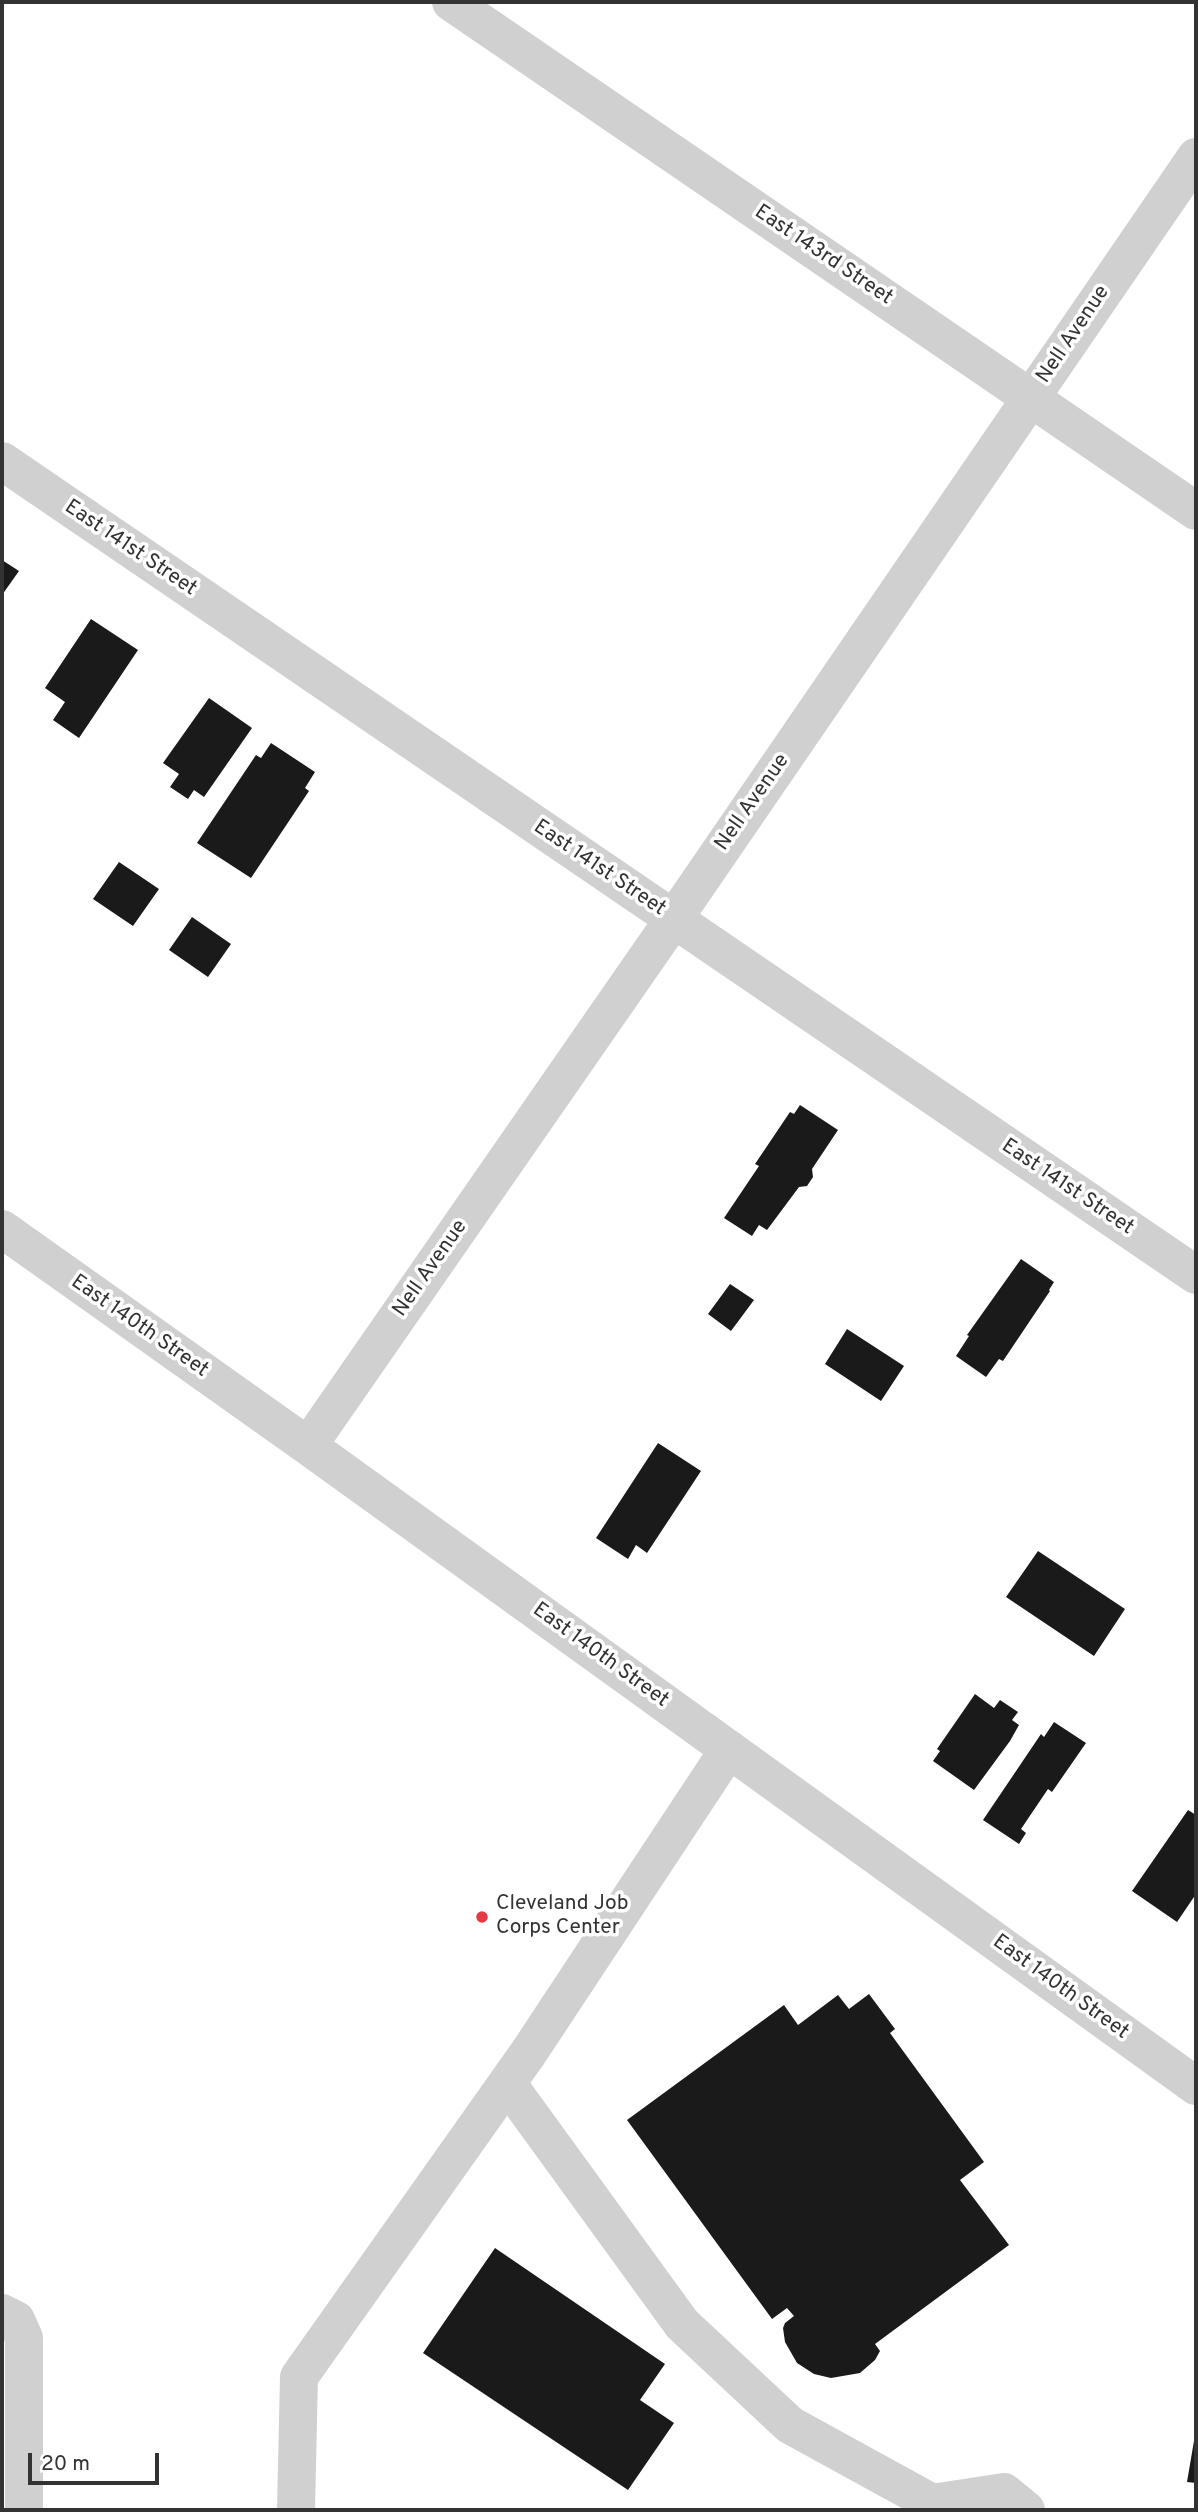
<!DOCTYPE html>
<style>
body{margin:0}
#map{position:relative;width:1198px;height:2512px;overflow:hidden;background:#fff;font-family:Overpass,sans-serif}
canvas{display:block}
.frame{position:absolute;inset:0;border:4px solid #333;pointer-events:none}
.scale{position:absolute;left:28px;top:2453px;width:131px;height:32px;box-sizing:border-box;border:4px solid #333;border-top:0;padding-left:9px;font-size:21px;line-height:24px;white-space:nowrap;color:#333;-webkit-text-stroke:5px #fff;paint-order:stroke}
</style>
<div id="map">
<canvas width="1198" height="2512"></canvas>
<div class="frame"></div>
<div class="scale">20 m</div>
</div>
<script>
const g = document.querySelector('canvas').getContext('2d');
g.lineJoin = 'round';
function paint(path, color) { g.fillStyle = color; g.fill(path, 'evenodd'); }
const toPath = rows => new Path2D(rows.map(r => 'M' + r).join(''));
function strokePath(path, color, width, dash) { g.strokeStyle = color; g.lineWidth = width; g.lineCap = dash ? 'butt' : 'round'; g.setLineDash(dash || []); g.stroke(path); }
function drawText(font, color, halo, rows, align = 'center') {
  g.font = font + ' Overpass,sans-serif'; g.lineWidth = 7; g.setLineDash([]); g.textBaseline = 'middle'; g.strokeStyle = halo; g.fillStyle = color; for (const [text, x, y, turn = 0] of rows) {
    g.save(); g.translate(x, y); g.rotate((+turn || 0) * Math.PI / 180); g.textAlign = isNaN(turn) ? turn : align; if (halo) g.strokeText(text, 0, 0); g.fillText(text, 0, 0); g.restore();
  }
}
const building = toPath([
 [2,560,19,571,2,595],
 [91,619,138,650,79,738,53,720,65,702,45,688],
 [209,698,252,728,204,797,194,790,188,799,170,787,179,774,163,763],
 [271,743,315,772,305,788,309,791,251,878,197,843,256,755,261,758],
 [119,862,159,889,133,926,93,899],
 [192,917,231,944,208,977,169,950],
 [800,1105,838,1130,812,1169,813,1177,807,1186,799,1187,767,1230,759,1225,752,1236,724,1218,759,1166,755,1164,790,1112,794,1114],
 [1021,1259,1054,1282,1049,1290,1050,1291,1003,1361,999,1359,986,1377,956,1356,969,1336,967,1335],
 [730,1284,754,1300,731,1331,708,1314],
 [847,1329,904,1366,881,1401,825,1364],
 [658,1443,701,1471,647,1553,636,1545,628,1559,596,1538],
 [1038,1551,1125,1609,1094,1656,1006,1597],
 [975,1694,994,1708,1000,1700,1018,1712,1012,1720,1019,1725,1010,1741,974,1790,933,1761,940,1751,937,1749],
 [1054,1722,1086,1743,1052,1792,1048,1789,1021,1829,1026,1833,1019,1844,983,1820,1041,1734,1044,1737],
 [1188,1810,1196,1815,1196,1894,1177,1922,1132,1891],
 [869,1994,895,2029,890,2033,984,2162,960,2180,1009,2245,875,2344,880,2351,875,2360,860,2373,831,2378,814,2374,797,2363,785,2342,783,2328,785,2323,794,2316,787,2308,772,2319,627,2120,784,2005,798,2025,838,1995,849,2009],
 [495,2248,665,2364,640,2400,674,2423,628,2490,423,2353],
 [1195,2435,1196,2435,1196,2483,1187,2482]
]);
const minor = toPath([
 [451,2,1196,511],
 [2,461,1196,1275],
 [2,1229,308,1446,1196,2086],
 [308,1446,673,920,1196,157],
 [507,2083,682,2324,790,2425,932,2503,1004,2492,1026,2510],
 [2,2313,16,2320,24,2338,24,2510],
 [296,2510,299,2377,529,2052,729,1749]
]);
const markers = [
 [482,1917,7,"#e63946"]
];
const streetNames = [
 ["East 143rd Street",823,256,34],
 ["Nell Avenue",1074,335,-56],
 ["East 141st Street",130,549,34],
 ["Nell Avenue",753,803,-55],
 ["East 141st Street",599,869,34],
 ["East 141st Street",1067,1188,34],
 ["Nell Avenue",431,1269,-55],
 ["East 140th Street",139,1327,35],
 ["East 140th Street",600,1656,36],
 ["East 140th Street",1060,1988,36]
];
const poiNames = [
 ["Cleveland Job",496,1905],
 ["Corps Center",496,1929]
];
paint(building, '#1a1a1a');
strokePath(minor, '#d0d0d0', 38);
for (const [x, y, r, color] of markers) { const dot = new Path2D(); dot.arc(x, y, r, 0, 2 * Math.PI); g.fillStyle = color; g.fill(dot); strokePath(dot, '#fff', 2.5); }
drawText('21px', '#333', '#fff', streetNames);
drawText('21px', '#333', '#fff', poiNames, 'left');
</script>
